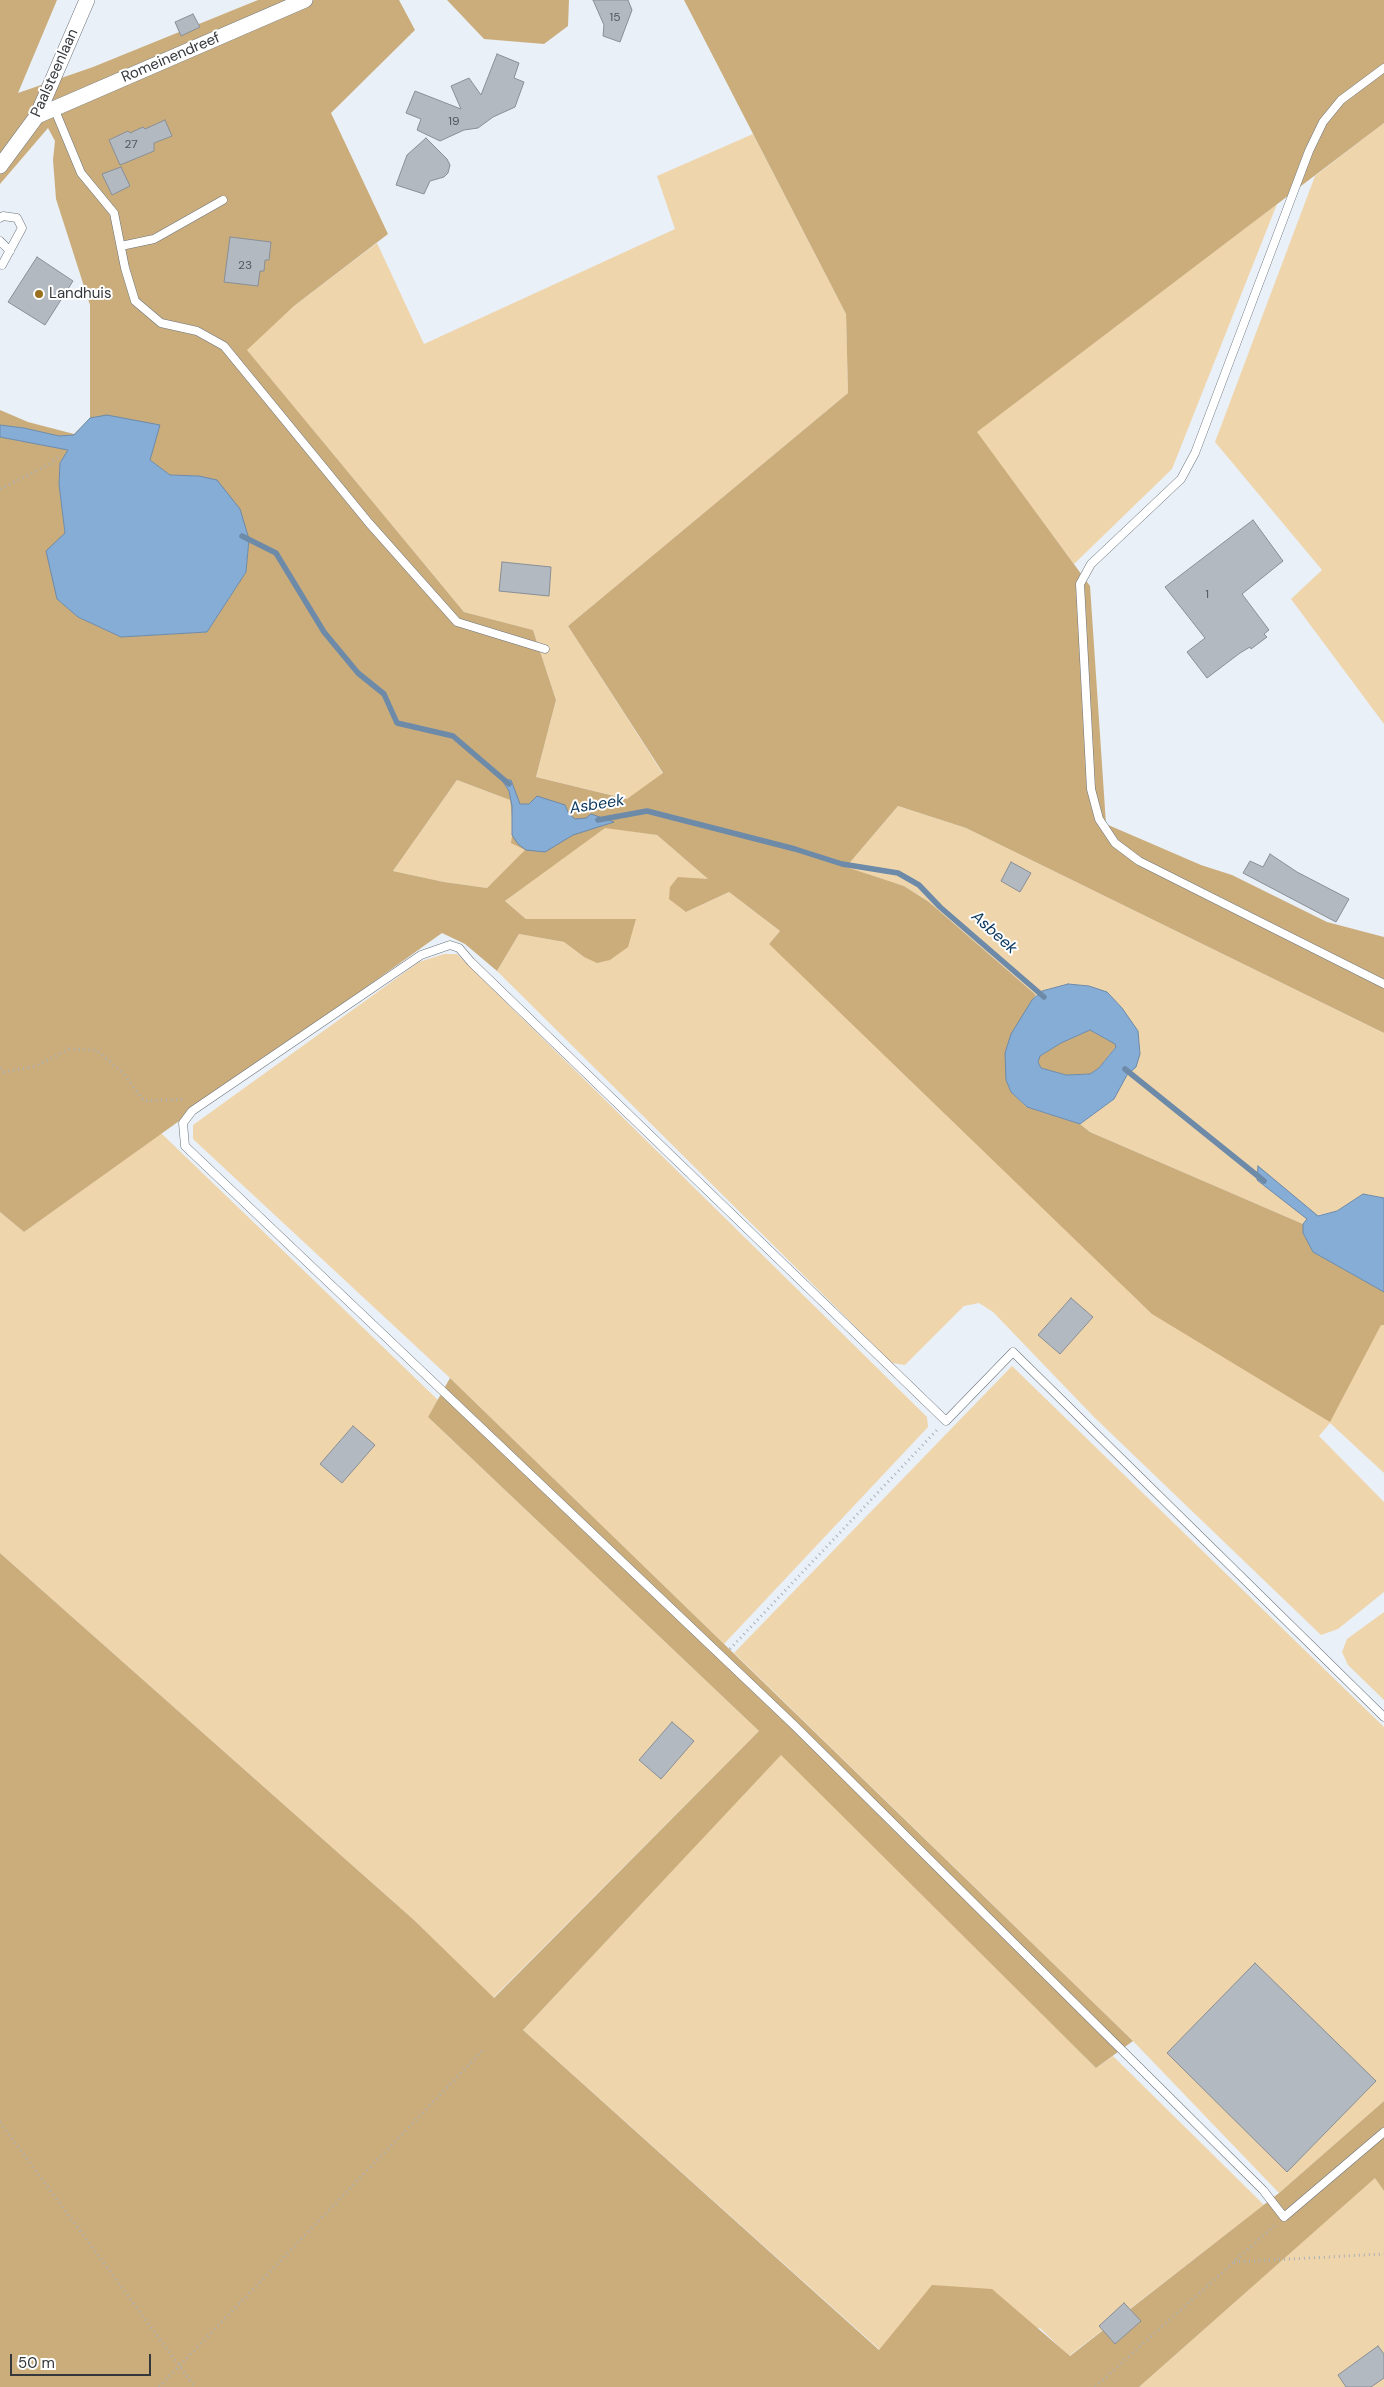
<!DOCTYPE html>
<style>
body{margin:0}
#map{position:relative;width:1384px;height:2387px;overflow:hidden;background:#e9f0f8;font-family:"DM Sans",sans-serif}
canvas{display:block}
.scale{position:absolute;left:10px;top:2354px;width:141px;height:22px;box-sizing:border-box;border:2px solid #35383b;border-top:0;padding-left:6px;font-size:15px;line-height:18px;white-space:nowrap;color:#35383b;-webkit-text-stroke:4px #fff;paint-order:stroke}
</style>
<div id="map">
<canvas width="1384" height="2387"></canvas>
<div class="scale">50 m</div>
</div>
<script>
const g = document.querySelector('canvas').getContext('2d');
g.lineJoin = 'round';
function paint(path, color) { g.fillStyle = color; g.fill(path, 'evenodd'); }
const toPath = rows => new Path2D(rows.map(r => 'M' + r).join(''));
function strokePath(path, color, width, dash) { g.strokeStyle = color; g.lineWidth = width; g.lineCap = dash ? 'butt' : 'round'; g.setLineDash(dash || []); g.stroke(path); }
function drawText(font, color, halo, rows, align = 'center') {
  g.font = font + ' "DM Sans",sans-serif'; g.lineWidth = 4; g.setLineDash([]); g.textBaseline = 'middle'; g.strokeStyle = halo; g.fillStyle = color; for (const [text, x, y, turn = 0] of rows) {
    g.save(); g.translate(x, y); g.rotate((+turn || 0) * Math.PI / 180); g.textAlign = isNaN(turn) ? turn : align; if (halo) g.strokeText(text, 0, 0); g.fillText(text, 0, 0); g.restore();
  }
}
const green = toPath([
 [1384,123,1384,724,1291,599,1322,570,1215,442,1315,176],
 [753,134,846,314,848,393,568,626,663,774,628,799,536,777,556,700,533,630,464,612,246,349,294,306,377,243,424,344,675,229,657,176],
 [1277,204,1172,469,1074,564,976,432],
 [457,780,510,800,513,829,526,850,487,888,444,882,393,871],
 [898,806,966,828,1384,1033,1384,1198,1363,1194,1337,1211,1309,1217,1303,1224,1090,1132,1080,1124,1114,1099,1107,992,1089,986,1068,984,1036,995,929,902,904,886,845,868],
 [605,827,657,835,708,879,686,912,729,892,780,931,769,944,1384,1325,1384,1473,1330,1423,1319,1436,1384,1502,1384,1592,1338,1629,1321,1635,1094,1417,993,1312,979,1303,964,1306,905,1365,892,1363,497,971,519,934,564,942,584,957,636,919,526,919,505,901],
 [444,954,457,954,927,1417,928,1427,724,1644,450,1378,193,1139,193,1125,419,962],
 [161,1133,438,1400,428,1417,759,1731,493,1998,414,1920,0,1553,0,1212,24,1232],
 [1012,1366,1384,1727,1384,2101,1279,2193,1133,2041,734,1653],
 [1384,1612,1384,1700,1348,1665,1342,1652,1347,1639],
 [781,1754,1096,2068,1113,2056,1264,2205,1069,2356,1040,2328,880,2350,523,2030],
 [1375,2177,1384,2191,1384,2387,1139,2387]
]);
const forest = toPath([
 [0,0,57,0,18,93,93,67,258,0,399,0,415,30,331,113,388,234,294,306,247,350,464,612,533,630,556,700,536,777,627,799,663,773,568,626,848,393,846,314,684,0,1384,0,1384,123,977,432,1090,586,1106,824,1201,865,1232,875,1327,922,1384,937,1384,1033,966,828,898,806,846,867,904,886,929,902,1036,995,1025,1012,1006,1080,1011,1092,1026,1107,1080,1124,1090,1132,1303,1224,1303,1233,1313,1252,1384,1292,1384,1325,1381,1325,1330,1422,1152,1314,769,944,780,931,729,892,686,912,669,899,670,887,678,877,708,879,657,835,605,828,505,901,526,919,636,919,628,947,610,960,597,963,584,957,564,942,519,934,497,971,465,944,442,933,24,1232,0,1212,0,437,69,450,60,463,59,484,65,533,54,582,57,599,78,617,121,637,207,632,246,572,249,539,199,476,170,475,150,460,159,425,90,418,74,435,59,436,24,428,0,425,0,410,28,422,74,434,90,418,90,305,56,199,53,160,55,141,48,128,0,184],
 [457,780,510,800,513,829,511,843,525,850,487,888,444,882,393,871],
 [447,0,569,0,568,26,544,44,484,39],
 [1090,1030,1115,1044,1116,1046,1099,1068,1090,1074,1066,1075,1041,1068,1038,1062,1040,1056,1061,1043],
 [450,1378,1133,2041,1096,2068,781,1755,523,2030,879,2350,932,2285,992,2289,1070,2356,1279,2193,1384,2101,1384,2191,1375,2178,1139,2387,0,2387,0,1553,414,1920,494,1998,759,1731,428,1417]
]);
const water = toPath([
 [107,415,160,425,150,460,170,475,199,476,217,480,240,509,249,539,246,572,207,632,121,637,78,617,57,599,46,551,65,533,59,484,60,463,68,450,0,437,0,425,24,428,59,436,74,435,90,418,107,415],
 [502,780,511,780,520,804,529,804,537,796,565,805,569,814,575,819,586,818,591,814,614,822,573,835,545,852,526,850,518,844,512,835,512,806,509,791,502,780],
 [1068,984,1089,986,1107,992,1122,1008,1138,1031,1140,1054,1136,1067,1127,1075,1114,1099,1080,1124,1027,1107,1011,1092,1006,1080,1005,1053,1011,1034,1032,1000,1042,991,1068,984],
 [1090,1030,1115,1044,1116,1047,1099,1068,1090,1074,1066,1075,1041,1068,1038,1062,1040,1056,1061,1043,1090,1030],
 [1258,1166,1318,1216,1337,1211,1363,1194,1384,1198,1384,1292,1313,1252,1303,1233,1303,1224,1307,1219,1257,1180,1258,1166]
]);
const stream = toPath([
 [242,536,276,553,324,632,358,673,384,694,397,723,453,736,509,784],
 [598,820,647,811,795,849,842,864,898,873,919,885,940,907,1044,997],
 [1125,1069,1264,1181]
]);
const building = toPath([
 [593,0,628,0,632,10,620,42,603,36,604,25,593,0],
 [193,14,200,27,181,36,175,22,193,14],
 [497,54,519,63,514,78,524,82,515,107,493,117,478,128,464,130,440,141,417,130,421,119,406,113,415,91,461,109,451,86,469,78,481,95,497,54],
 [165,120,172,136,154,143,154,151,120,165,109,140,128,131,130,133,143,127,145,129,165,120],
 [426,138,447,159,450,165,448,173,444,177,430,181,424,194,396,185,407,155,426,138],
 [121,167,130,186,112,195,102,174,121,167],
 [230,237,271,242,269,260,265,260,264,271,260,271,258,286,224,282,230,237],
 [37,257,73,281,45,325,8,302,37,257],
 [1253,520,1283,561,1242,594,1269,630,1264,634,1267,637,1251,649,1250,647,1240,653,1207,678,1187,652,1205,638,1165,587,1253,520],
 [502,562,551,567,549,596,499,591,502,562],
 [1270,854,1297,872,1349,899,1336,922,1243,873,1250,861,1263,867,1270,854],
 [1011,862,1031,873,1020,892,1001,881,1011,862],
 [1071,1298,1093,1317,1060,1354,1038,1335,1071,1298],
 [353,1426,375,1445,342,1483,320,1464,353,1426],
 [672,1722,694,1741,661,1779,639,1760,672,1722],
 [1255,1963,1376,2081,1287,2172,1167,2053,1255,1963],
 [1124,2303,1141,2321,1115,2344,1099,2326,1124,2303],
 [1378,2346,1384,2354,1384,2378,1371,2387,1346,2387,1338,2375,1378,2346]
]);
const path = toPath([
 [0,489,50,464,59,456],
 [0,1068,4,1072,36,1066,69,1049,96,1050,124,1074,144,1101,186,1099],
 [730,1649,937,1430],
 [0,2122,195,2387],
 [1234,2262,1384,2254],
 [159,2387,483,2050],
 [1095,2387,1275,2225]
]);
const service = toPath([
 [1384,68,1341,100,1323,122,1309,151,1195,453,1181,479,1091,564,1080,584,1091,789,1099,819,1115,843,1139,861,1384,984],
 [54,108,81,173,114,213,125,268,135,301,161,323,197,331,224,346,369,523,457,622,545,649],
 [0,218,3,216,17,218,22,228,2,265],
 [0,241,10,251],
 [121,246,154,239,223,200],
 [1384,1717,1013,1352,946,1421,471,962,459,948,450,945,421,955,192,1111,183,1123,185,1146,795,1726,1263,2190,1284,2217,1384,2132]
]);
const minor = toPath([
 [37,116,305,0],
 [0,166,37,116,87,0]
]);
const markers = [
 [39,294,5,"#9a701d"]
];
const numberNames = [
 ["15",615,18],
 ["19",454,122],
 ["27",131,145],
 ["23",245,266],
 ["1",1207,595]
];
const streetNames = [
 ["Romeinendreef",171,58,-23],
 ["Paalsteenlaan",55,73,-66]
];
const poiNames = [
 ["Landhuis",49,294]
];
const waterNames = [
 ["Asbeek",597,805,-9],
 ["Asbeek",994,933,42]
];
paint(green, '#efd5ac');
paint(forest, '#cbad7c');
paint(water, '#85add6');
strokePath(water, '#6d8aa8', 1);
strokePath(stream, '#6d8aa8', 5.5);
paint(building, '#b2b9c0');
strokePath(building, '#888f96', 1);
strokePath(service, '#6d747b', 9);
strokePath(minor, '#6d747b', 16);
strokePath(path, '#abb0b7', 3, [1, 4]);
strokePath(service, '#fff', 8);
strokePath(minor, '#fff', 15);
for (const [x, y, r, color] of markers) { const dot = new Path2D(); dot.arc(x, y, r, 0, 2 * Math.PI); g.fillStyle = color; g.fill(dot); strokePath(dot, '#fff', 2); }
drawText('12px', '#54585c', null, numberNames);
drawText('15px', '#35383b', '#fff', streetNames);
drawText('15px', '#35383b', '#fff', poiNames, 'left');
drawText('italic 16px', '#09365d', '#fff', waterNames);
</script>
